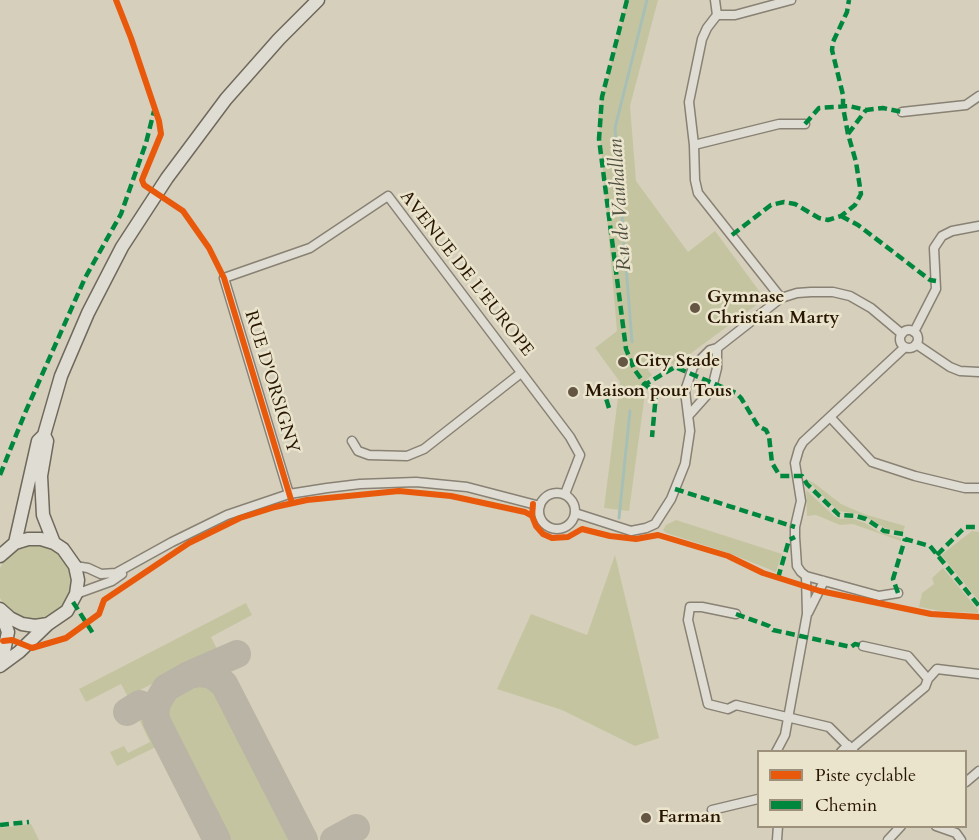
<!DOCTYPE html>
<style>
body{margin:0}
#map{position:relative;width:979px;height:840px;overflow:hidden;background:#d6cfbc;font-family:Cardo,serif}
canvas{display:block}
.legend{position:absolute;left:757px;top:750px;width:210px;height:78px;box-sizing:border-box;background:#ebe4cd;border:2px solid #9d917b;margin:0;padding:8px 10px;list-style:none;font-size:18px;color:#271500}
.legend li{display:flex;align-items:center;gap:12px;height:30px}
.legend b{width:30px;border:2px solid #9d917b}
</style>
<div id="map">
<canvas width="979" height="840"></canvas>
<ul class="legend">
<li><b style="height:8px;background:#e8590c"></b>Piste cyclable</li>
<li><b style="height:8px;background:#00873e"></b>Chemin</li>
</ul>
</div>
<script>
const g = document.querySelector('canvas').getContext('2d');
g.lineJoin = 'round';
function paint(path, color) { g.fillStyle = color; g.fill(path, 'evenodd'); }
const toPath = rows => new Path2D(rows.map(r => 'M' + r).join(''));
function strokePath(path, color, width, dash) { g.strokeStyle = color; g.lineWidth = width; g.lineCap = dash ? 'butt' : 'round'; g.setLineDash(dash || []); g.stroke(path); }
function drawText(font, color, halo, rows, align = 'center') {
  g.font = font + ' Cardo,serif'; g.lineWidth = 5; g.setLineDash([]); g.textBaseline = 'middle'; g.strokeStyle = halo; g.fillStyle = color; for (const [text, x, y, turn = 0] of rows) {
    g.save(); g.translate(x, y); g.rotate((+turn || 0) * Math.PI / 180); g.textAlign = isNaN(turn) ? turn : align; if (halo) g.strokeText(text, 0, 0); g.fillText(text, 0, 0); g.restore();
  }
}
const green = toPath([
 [627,0,658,0,630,106,636,181,688,252,715,231,760,292,759,303,675,365,650,352,648,370,652,375,647,379,629,511,604,508,620,382,595,348,617,331,598,115],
 [806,479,814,483,841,504,864,514,905,526,903,532,887,529,859,514,838,511],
 [806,490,834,516,840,519,851,518,865,523,879,532,901,538,901,541,853,524,840,525,816,515,807,516],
 [676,520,782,554,776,572,729,553,666,533,663,530,666,525],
 [972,531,979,532,979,601,941,555],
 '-3 583a38 38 0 1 1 76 0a38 38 0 1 1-76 0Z',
 [615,555,659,738,635,746,562,710,497,689,531,614,587,635],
 [943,568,978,610,978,613,941,611,919,607,922,593,934,584,932,578],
 [246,603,252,615,211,637,218,651,134,693,135,696,129,699,121,684,86,702,79,689],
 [196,681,212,685,224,696,296,840,227,840,168,724,165,714,168,698,173,692,180,687],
 [143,710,160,745,117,766,110,752,124,746,128,753,150,742,136,713],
 [31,824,39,840,0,840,0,828]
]);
const stream = toPath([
 [632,342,615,128,647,0],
 [619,518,630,411]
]);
const taxiway = toPath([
 [191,674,237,654],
 [127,712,140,704],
 [217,840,157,722,155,714,157,703,166,688,189,675,199,673,212,675,224,684,304,840],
 [334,840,356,828]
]);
const minor = toPath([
 [715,0,717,15,707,28,702,39,689,102,694,145,695,180,698,193,781,298],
 [717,15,735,15,791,0],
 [902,112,966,105,979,96],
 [694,145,779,124,805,124],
 '900 339a9 9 0 1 1 18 0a9 9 0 1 1-18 0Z',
 [914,332,936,289,934,248,942,236,952,231,979,226],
 [916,344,950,367,960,371,979,372],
 [689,415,706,396,713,384,717,368,717,348],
 [830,417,872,462,915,476,965,488,979,488],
 [352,441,358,451,369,455,407,456,424,449,521,373],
 '539 511a18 18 0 1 1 36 0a18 18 0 1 1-36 0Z',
 [289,494,224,278,310,248,388,196,570,437,580,455,565,494],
 [575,513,631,531,646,528,655,524,671,499,685,464,690,431,685,391,693,367,710,350,717,348,781,298,797,293,811,292,833,292,850,296,871,308,902,334],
 [75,566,88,568,101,574,116,573,172,542,227,515,289,494,327,488,360,484,416,482,467,487,540,506],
 [898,593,879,596,806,576,801,572,797,566,795,537,795,527,801,501,795,463,799,449,803,442,905,347],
 [76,594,112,581,122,574],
 [808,613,824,581],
 [736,614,702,607,690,607,688,620,708,704,728,709,736,705,829,727,854,752],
 [863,646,908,656,928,679],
 [851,749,925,687,928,679,937,669,979,674],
 [776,752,785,735,807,614,806,576],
 [841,752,848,745],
 [966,782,979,771],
 [712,810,758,799],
 [936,826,956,833,961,840],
 [777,840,778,826],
 [888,840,901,826]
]);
const secondary = toPath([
 [44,435,47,441,41,476,43,515,54,543],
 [15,543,38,441,44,435,61,376,88,313,122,247,167,178,226,99,279,39,318,0],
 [0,556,15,543,28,539,41,539,54,543,63,549,75,566,78,580,76,594,67,611,48,624,35,626,22,624,10,618,0,609],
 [0,656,4,651,8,632,0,610],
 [0,666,19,652,48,624]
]);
const quiet = toPath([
 [627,0,602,97,599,139,626,349,634,369,645,384,656,394,652,437],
 [805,124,819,108,849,106,866,110,883,108,902,112],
 [848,134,866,110],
 [841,216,858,225,930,280,936,281],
 [732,235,771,205,784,202,795,204,819,218,828,220,841,216,855,205,861,194,856,162,848,134,843,107,843,95,832,50,833,42,847,12,849,0],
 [609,408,605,395,617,392,627,395,675,367,736,393,741,398,758,426,766,430,769,436,772,463,780,476,802,476,807,484,839,515,856,516,866,519,884,531,903,534,905,539,930,546,979,606],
 [0,475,25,413,85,278,121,214,146,143,154,111],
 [675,489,795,527],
 [937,555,965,527,979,527],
 [778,578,789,540,795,537],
 [898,593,893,579,905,539],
 [73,602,94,635],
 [736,614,769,626,773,630,851,647,855,644,863,646],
 [0,825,29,822]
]);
const cycleway = toPath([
 [116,0,131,38,159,121,161,134,144,175,142,180,144,185,183,211,209,248,224,278,292,503],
 [533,504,532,516,536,526,543,534,552,538,568,537,582,529,610,536,636,539,658,535,728,556,763,573,820,591,931,614,979,617],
 [3,641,12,640,32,648,66,638,99,614,104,600,189,543,240,518,275,507,307,500,399,491,451,496,525,512,532,516]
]);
const markers = [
 [695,308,6,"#645642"],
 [623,362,6,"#645642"],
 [573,392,6,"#645642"],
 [646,818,6,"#645642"]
];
const streetNames = [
 ["AVENUE DE L'EUROPE",466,274,52],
 ["RUE D'ORSIGNY",271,382,73]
];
const poiNames = [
 ["Gymnase",707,298],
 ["Christian Marty",707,319],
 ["City Stade",635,362],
 ["Maison pour Tous",585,392],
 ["Farman",658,818]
];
const waterNames = [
 ["Ru de Vauhallan",621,205,-94]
];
paint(green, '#c4c5a0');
strokePath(stream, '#a8bfb6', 3);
strokePath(taxiway, '#b9b4a5', 28);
strokePath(minor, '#888174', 11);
strokePath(secondary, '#6f685c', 15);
strokePath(minor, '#dfddd3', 8);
strokePath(secondary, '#dfddd3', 12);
strokePath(quiet, '#00873e', 4.5, [9, 4.5]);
strokePath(cycleway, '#e8590c', 6);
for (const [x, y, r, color] of markers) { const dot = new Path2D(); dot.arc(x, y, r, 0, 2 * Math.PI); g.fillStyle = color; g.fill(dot); strokePath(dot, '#ebe4cd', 2); }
drawText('18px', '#271500', '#ebe4cd', streetNames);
drawText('bold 18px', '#271500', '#ebe4cd', poiNames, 'left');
drawText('italic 20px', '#4e4e3f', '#ebe4cd', waterNames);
</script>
